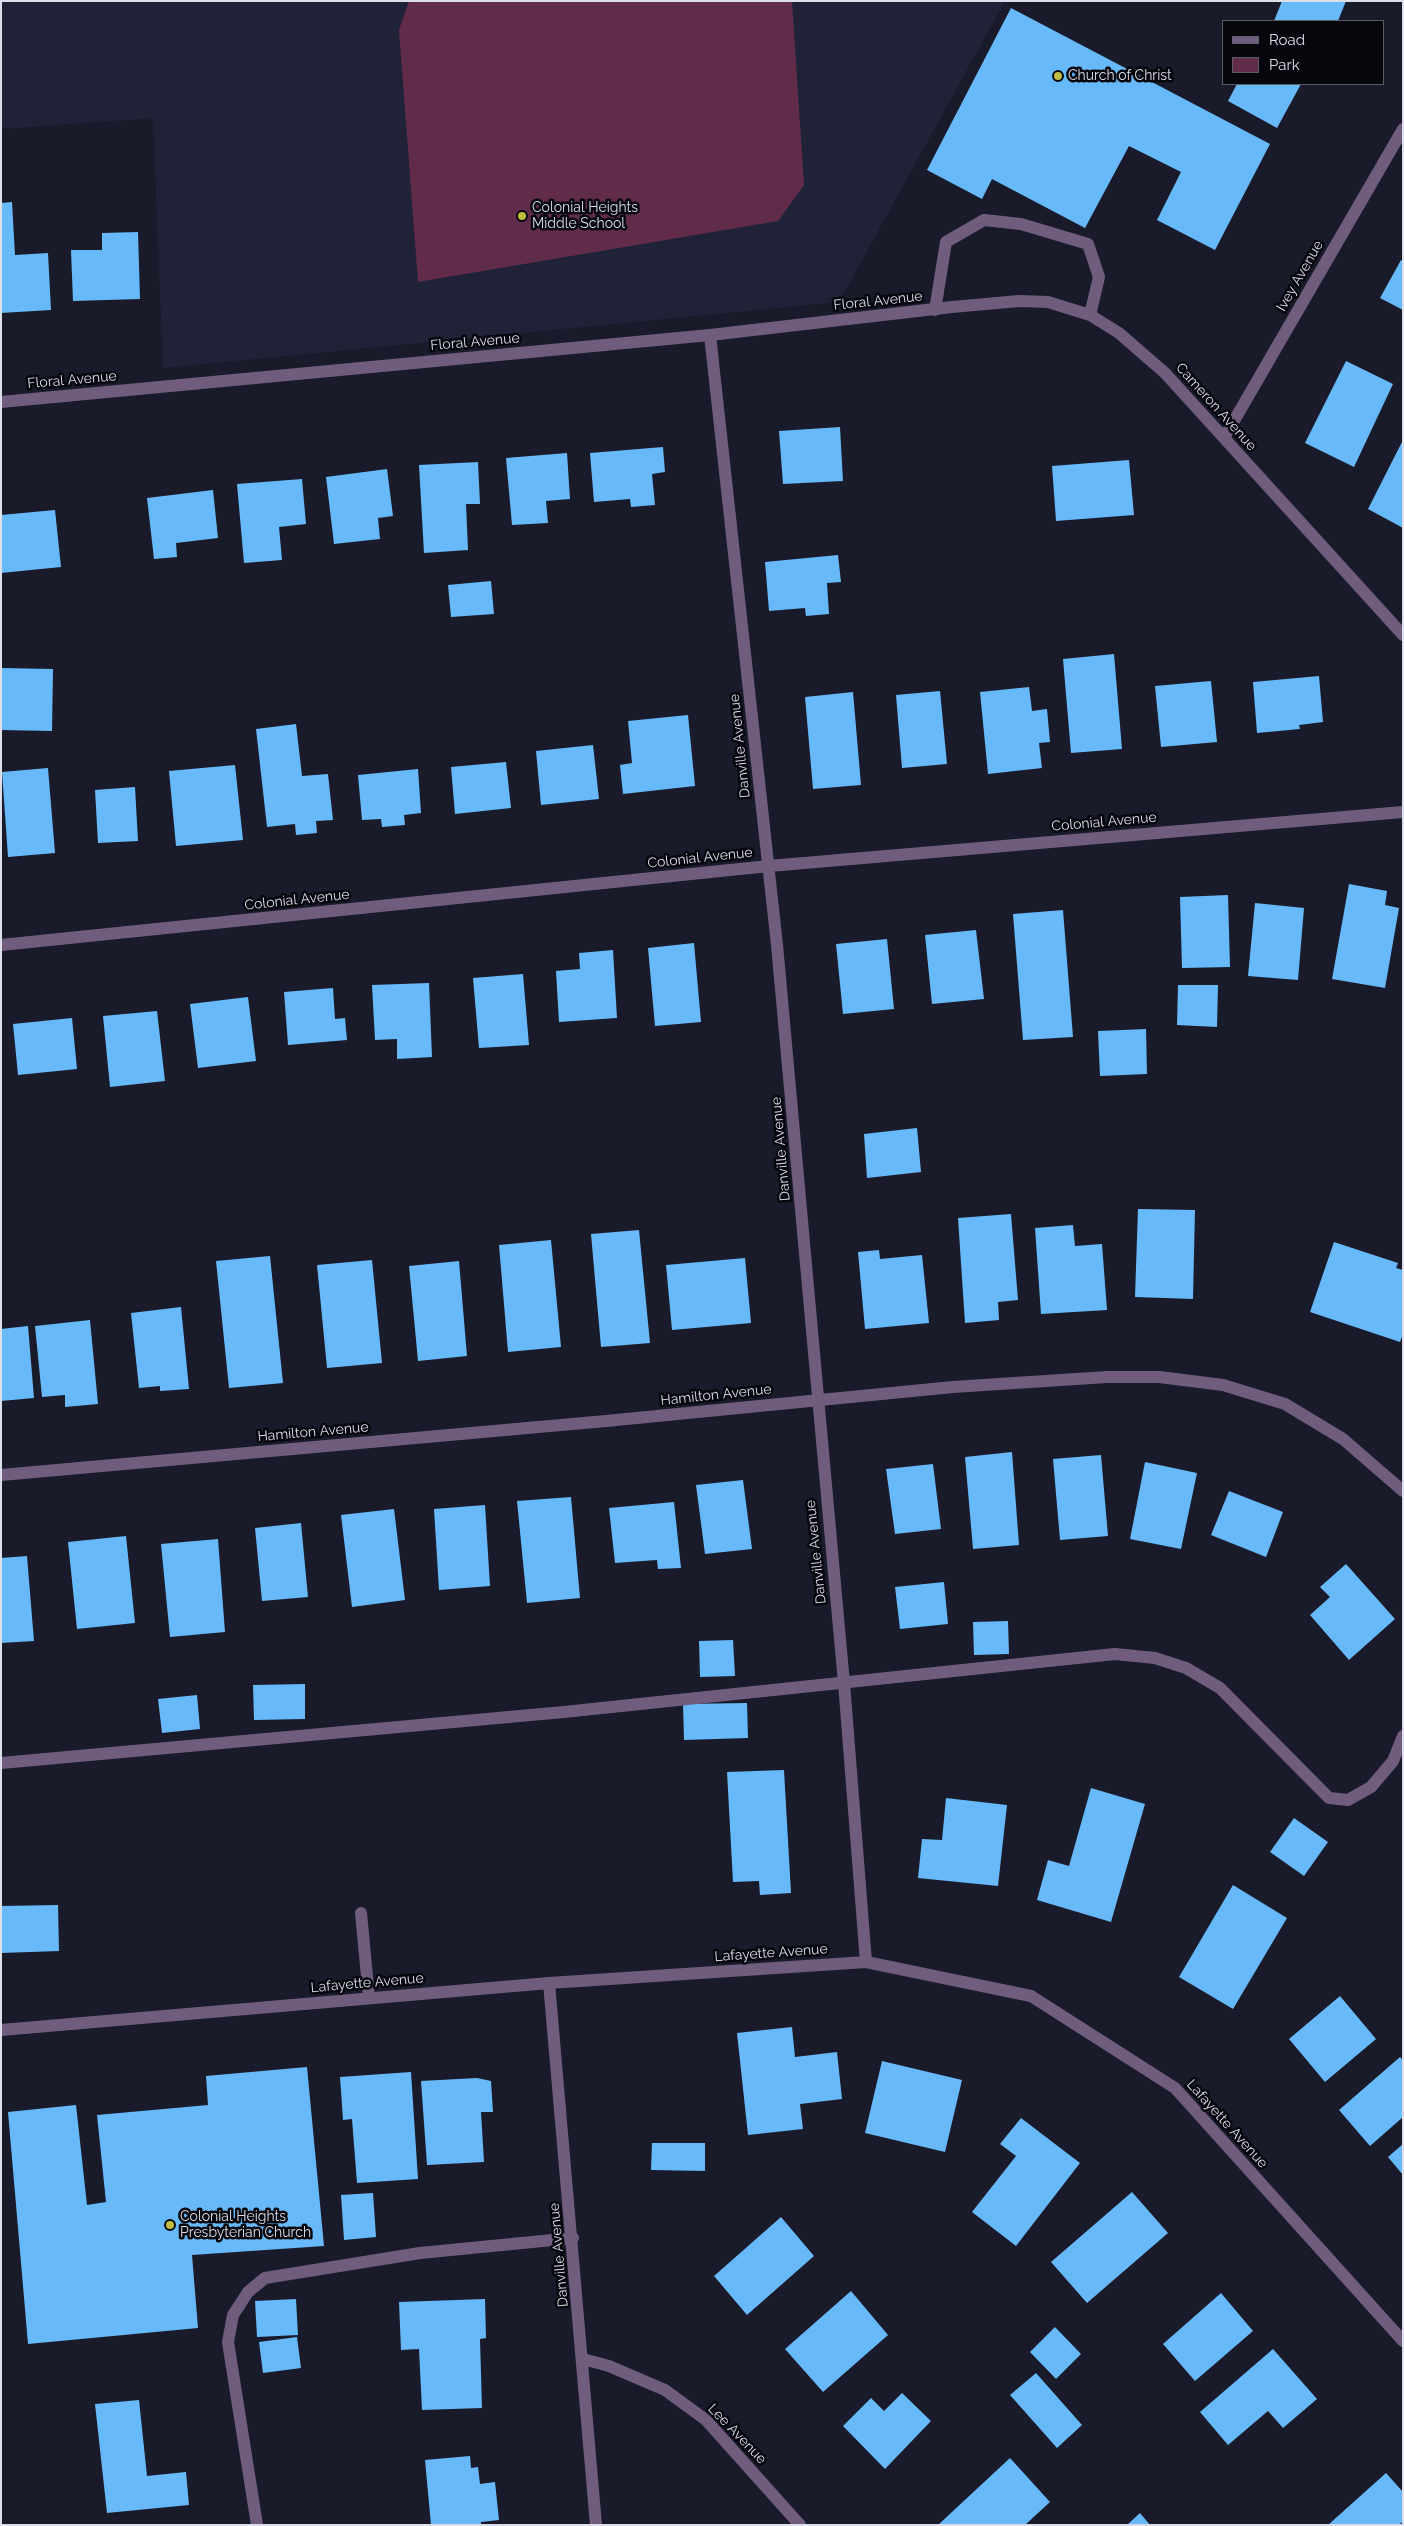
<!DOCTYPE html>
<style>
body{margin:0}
#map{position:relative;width:1404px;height:2526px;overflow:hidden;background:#191b2b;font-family:Raleway,sans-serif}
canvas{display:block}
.frame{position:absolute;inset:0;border:2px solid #dcdeea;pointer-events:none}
.legend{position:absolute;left:1222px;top:20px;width:162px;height:65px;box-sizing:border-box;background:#06060d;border:1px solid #5c5c65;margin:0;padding:6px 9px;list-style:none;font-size:15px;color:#dcdeea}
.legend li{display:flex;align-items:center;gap:10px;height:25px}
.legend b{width:25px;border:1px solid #5c5c65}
</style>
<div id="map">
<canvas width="1404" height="2526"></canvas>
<div class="frame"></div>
<ul class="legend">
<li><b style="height:6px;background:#705d7d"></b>Road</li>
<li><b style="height:14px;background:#602c4a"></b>Park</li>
</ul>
</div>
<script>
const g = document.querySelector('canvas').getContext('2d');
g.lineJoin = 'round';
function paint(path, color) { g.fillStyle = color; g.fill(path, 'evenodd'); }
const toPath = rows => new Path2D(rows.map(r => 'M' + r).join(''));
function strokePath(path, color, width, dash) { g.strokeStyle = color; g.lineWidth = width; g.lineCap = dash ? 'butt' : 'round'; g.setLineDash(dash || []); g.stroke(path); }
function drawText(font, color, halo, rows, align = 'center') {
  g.font = font + ' Raleway,sans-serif'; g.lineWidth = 5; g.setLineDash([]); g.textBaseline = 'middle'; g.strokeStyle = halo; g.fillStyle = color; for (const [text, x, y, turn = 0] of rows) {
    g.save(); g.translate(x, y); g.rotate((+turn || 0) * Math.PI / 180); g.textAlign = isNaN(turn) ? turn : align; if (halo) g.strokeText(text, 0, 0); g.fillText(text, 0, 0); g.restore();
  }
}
const built = toPath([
 [1,1,1005,1,839,302,163,368,153,118,1,129]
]);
const green = toPath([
 [409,1,792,1,804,185,778,221,418,282,399,30]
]);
const building = toPath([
 [1282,1,1346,1,1338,21,1274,21],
 [1011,8,1270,144,1215,250,1157,220,1181,172,1129,146,1085,228,992,179,982,199,927,170],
 [1237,84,1301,84,1277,128,1228,101],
 [12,202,15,255,48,253,51,310,1,313,1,203],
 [138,232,140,299,73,301,71,250,102,250,102,233],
 [1401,260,1403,261,1403,310,1380,298],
 [1346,361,1393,384,1354,467,1305,443],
 [840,427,843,481,783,484,779,431],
 [1403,440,1403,528,1368,509],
 [663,447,665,472,652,474,655,505,631,507,630,499,594,502,590,453],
 [567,453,570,499,546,501,548,523,512,525,506,458],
 [1129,460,1134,515,1056,521,1052,466],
 [478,462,480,504,466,504,468,550,424,553,419,465],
 [387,469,393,516,378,518,380,539,334,544,326,477],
 [302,479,306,524,279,527,282,560,244,563,237,484],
 [213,490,218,538,176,543,177,557,154,559,147,498],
 [55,510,61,567,1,573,1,515],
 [838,555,841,582,827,583,829,614,806,616,805,608,769,611,765,562],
 [491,581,494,614,451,617,448,585],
 [1114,654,1122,749,1071,753,1063,659],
 [1,668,53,669,52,731,1,730],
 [1319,676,1323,722,1299,725,1300,729,1257,733,1253,682],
 [1211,681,1217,742,1161,747,1155,686],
 [1029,687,1032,711,1047,709,1050,742,1039,743,1042,768,988,774,980,692],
 [940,691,947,764,902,768,896,695],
 [853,692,861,785,813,789,805,697],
 [688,715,695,786,623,794,620,765,632,763,628,721],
 [296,724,302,776,328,774,333,820,316,821,317,833,296,835,295,824,267,827,256,729],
 [593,745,599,799,541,805,536,751],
 [506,762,511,808,455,814,451,767],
 [235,765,243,840,176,846,169,771],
 [48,768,55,853,8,857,2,772],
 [418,769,421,813,404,815,405,825,382,827,381,819,362,820,358,775],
 [135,787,138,841,98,843,95,790],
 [1349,884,1387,891,1385,905,1399,908,1385,988,1332,979],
 [1228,895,1230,967,1182,968,1180,897],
 [1255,903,1304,908,1298,980,1248,976],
 [1063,910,1073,1037,1023,1040,1013,914],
 [976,930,984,999,932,1004,925,935],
 [887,939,894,1009,843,1014,836,944],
 [694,943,701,1022,655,1026,648,948],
 [613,950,617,1018,559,1022,556,971,580,969,579,953],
 [523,974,529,1045,479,1048,473,978],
 [429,983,432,1057,397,1059,397,1039,375,1040,372,985],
 [1178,985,1218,985,1217,1027,1177,1025],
 [333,988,335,1019,345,1018,347,1040,288,1045,284,992],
 [248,997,256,1061,198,1068,190,1004],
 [157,1011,165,1081,110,1087,103,1016],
 [72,1018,77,1069,18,1075,13,1024],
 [1146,1029,1147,1074,1100,1076,1098,1031],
 [917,1128,921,1172,867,1178,864,1134],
 [1138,1209,1195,1210,1193,1299,1135,1297],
 [1011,1214,1018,1300,998,1302,999,1320,965,1323,958,1218],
 [1073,1225,1075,1246,1102,1244,1107,1310,1041,1314,1035,1228],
 [639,1230,650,1343,601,1347,591,1234],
 [551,1240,561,1347,508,1352,499,1245],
 [1334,1242,1398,1263,1396,1268,1403,1270,1403,1334,1400,1342,1310,1312],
 [879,1250,880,1259,922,1255,929,1323,865,1329,858,1252],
 [270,1256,283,1383,229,1388,216,1261],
 [745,1258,751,1323,672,1330,666,1265],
 [372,1260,382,1363,327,1368,317,1265],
 [459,1261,467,1356,418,1361,409,1266],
 [181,1307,189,1389,160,1391,160,1386,139,1388,131,1313],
 [90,1320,98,1404,65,1407,65,1395,42,1397,35,1326],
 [28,1326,34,1398,1,1401,1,1329],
 [1012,1452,1019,1545,973,1549,965,1457],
 [1101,1455,1108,1536,1060,1540,1053,1459],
 [1145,1462,1197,1473,1181,1549,1130,1539],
 [933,1464,941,1529,895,1534,886,1469],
 [743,1480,752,1549,705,1554,696,1485],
 [1229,1491,1283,1512,1266,1557,1211,1535],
 [571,1497,580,1598,527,1603,517,1501],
 [674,1502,681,1568,658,1569,657,1560,615,1563,609,1508],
 [485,1505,490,1586,439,1590,434,1509],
 [394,1509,405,1600,352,1607,341,1515],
 [301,1523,308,1597,262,1601,255,1528],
 [126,1536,135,1623,77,1629,68,1542],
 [218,1539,225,1632,170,1637,161,1544],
 [27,1556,34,1641,1,1643,1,1558],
 [1346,1564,1395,1619,1349,1660,1310,1615,1330,1597,1320,1587],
 [944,1582,948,1624,900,1629,895,1587],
 [1008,1621,1009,1654,974,1655,973,1622],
 [733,1640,735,1676,700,1677,699,1641],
 [305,1684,305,1719,254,1720,253,1685],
 [197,1695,200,1729,162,1733,158,1699],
 [747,1703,748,1738,684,1740,683,1704],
 [784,1770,791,1893,760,1895,759,1881,733,1882,727,1772],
 [1091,1788,1145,1804,1111,1922,1037,1900,1048,1860,1069,1866],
 [946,1798,1007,1805,998,1886,918,1878,922,1839,942,1840],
 [1294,1818,1328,1842,1304,1876,1270,1852],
 [1233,1885,1287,1918,1233,2009,1179,1977],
 [58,1905,59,1951,1,1953,1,1906],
 [1340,1996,1376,2039,1325,2082,1289,2039],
 [792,2027,795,2057,837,2052,842,2099,800,2104,803,2129,748,2135,737,2033],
 [1400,2057,1403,2060,1403,2117,1370,2146,1339,2110],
 [882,2061,962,2080,945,2152,865,2133],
 [307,2067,324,2246,192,2255,198,2328,28,2344,8,2112,76,2105,87,2205,106,2202,97,2115,208,2105,206,2076],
 [411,2072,418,2179,357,2183,352,2119,343,2120,340,2077],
 [477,2078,491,2081,493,2112,481,2112,484,2162,427,2165,421,2081],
 [1021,2118,1080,2163,1016,2246,972,2212,1016,2156,1000,2144],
 [652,2143,705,2143,705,2171,651,2170],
 [1403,2144,1403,2175,1388,2157],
 [1132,2192,1168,2233,1087,2303,1051,2262],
 [373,2193,376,2237,344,2240,341,2195],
 [781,2217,814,2256,747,2315,714,2276],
 [851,2291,888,2335,823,2392,785,2349],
 [1221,2293,1253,2331,1195,2381,1163,2344],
 [296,2299,298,2335,257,2337,255,2301],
 [485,2299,486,2338,480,2339,482,2408,422,2410,419,2349,401,2350,399,2302],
 [1055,2327,1081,2354,1056,2379,1030,2352],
 [297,2337,301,2368,263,2373,259,2342],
 [1273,2349,1317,2399,1283,2428,1268,2411,1228,2445,1200,2412],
 [1036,2373,1082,2425,1057,2448,1010,2395],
 [902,2393,931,2421,885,2469,843,2426,871,2398,884,2411],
 [139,2400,147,2476,186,2472,189,2505,107,2513,95,2404],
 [470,2456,471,2468,478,2467,480,2484,495,2482,499,2520,481,2522,481,2525,431,2525,425,2460],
 [1010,2458,1050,2502,1025,2525,938,2525],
 [1386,2473,1403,2492,1403,2521,1399,2525,1328,2525],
 [1140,2513,1150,2525,1127,2525]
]);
const minor = toPath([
 [935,310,946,242,984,220,1021,224,1088,244,1099,277,1090,315],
 [710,335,777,945,844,1683,866,1962],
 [1,402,710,335,952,307,1019,301,1048,302,1090,315,1119,333,1165,373,1403,635],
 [1224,438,1403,129],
 [1,945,769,866,1403,812],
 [1,1475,606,1421,953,1387,1107,1377,1159,1377,1223,1385,1285,1404,1343,1439,1403,1491],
 [1,1763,564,1712,1115,1654,1155,1658,1186,1668,1220,1688,1329,1798,1348,1800,1371,1787,1393,1761,1403,1736],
 [361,1913,369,1998],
 [549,1983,596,2525],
 [1,2030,549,1983,866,1962,1031,1996,1175,2088,1403,2341],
 [583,2359,609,2366,665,2390,706,2420,800,2525],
 [257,2525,228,2342,233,2315,248,2292,265,2278,420,2253,573,2238]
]);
const markers = [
 [1058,76,5,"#bfbe41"],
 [522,216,5,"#bfbe41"],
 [170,2225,5,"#bfbe41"]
];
const poiNames = [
 ["Church of Christ",1068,76],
 ["Colonial Heights",532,208],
 ["Middle School",532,224],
 ["Colonial Heights",180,2217],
 ["Presbyterian Church",180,2233]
];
const streetNames = [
 ["Ivey Avenue",1300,276,-60],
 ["Floral Avenue",878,301,-6],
 ["Floral Avenue",475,342,-5],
 ["Floral Avenue",72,380,-5],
 ["Cameron Avenue",1216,407,48],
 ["Danville Avenue",740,746,-96],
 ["Colonial Avenue",1104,822,-5],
 ["Colonial Avenue",700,858,-6],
 ["Colonial Avenue",297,900,-6],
 ["Danville Avenue",781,1149,-95],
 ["Hamilton Avenue",716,1395,-6],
 ["Hamilton Avenue",313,1432,-5],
 ["Danville Avenue",816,1552,-96],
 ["Lafayette Avenue",771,1953,-4],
 ["Lafayette Avenue",367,1983,-5],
 ["Lafayette Avenue",1227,2124,48],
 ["Danville Avenue",559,2255,-95],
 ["Lee Avenue",737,2434,46]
];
paint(built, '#202338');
paint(green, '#602c4a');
paint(building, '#68b9f9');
strokePath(minor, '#705d7d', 12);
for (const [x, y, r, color] of markers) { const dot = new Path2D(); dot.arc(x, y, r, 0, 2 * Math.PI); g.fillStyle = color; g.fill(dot); strokePath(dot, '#06060d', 2); }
drawText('14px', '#dcdeea', '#06060d', poiNames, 'left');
drawText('14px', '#dcdeea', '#06060d', streetNames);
</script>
